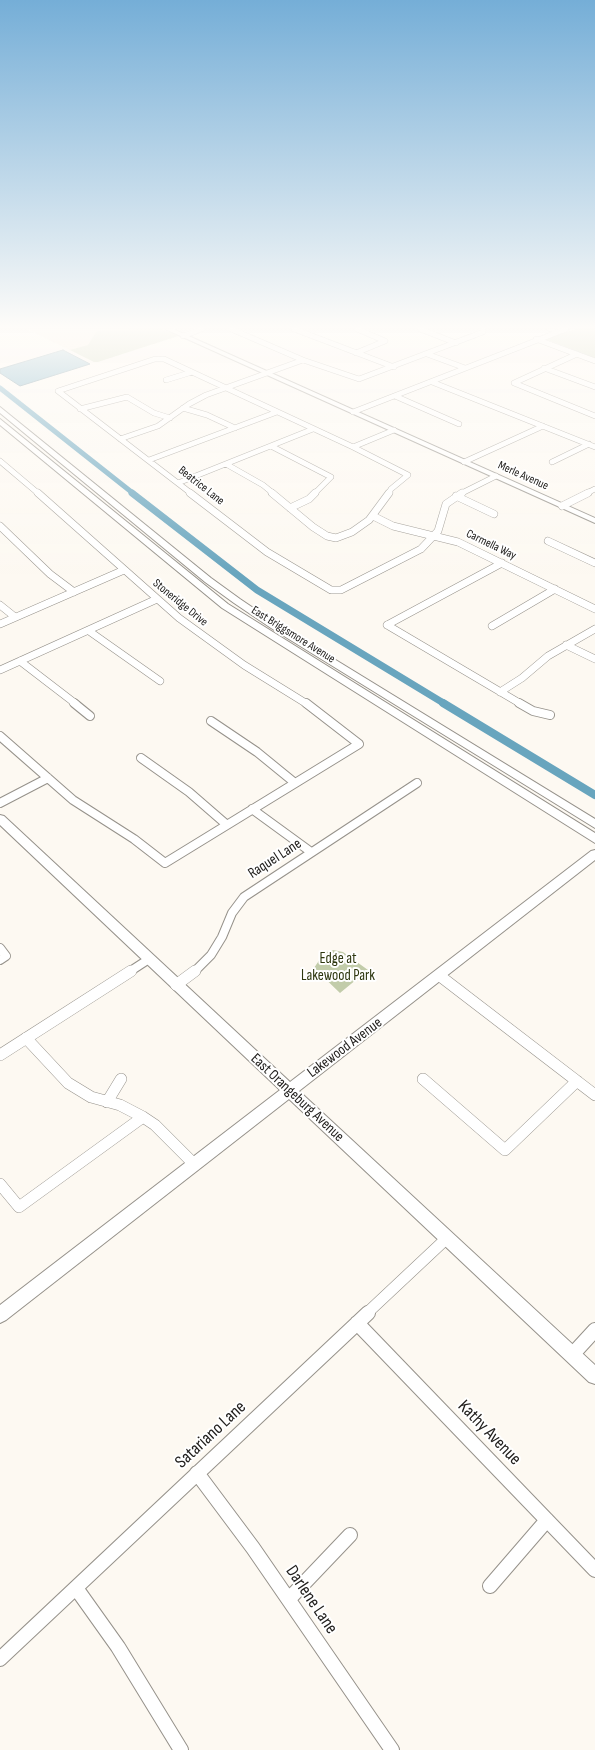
<!DOCTYPE html>
<style>
body{margin:0}
canvas{display:block;background:#fdf9f2}
</style>
<canvas width="595" height="1750"></canvas>
<script>
const g = document.querySelector('canvas').getContext('2d');
g.lineJoin = 'round';
function paint(path, color) { g.fillStyle = color; g.fill(path, 'evenodd'); }
const toPath = rows => new Path2D(rows.map(r => 'M' + r).join(''));
function strokePath(path, color, width, dash) { g.strokeStyle = color; g.lineWidth = width; g.lineCap = dash ? 'butt' : 'round'; g.setLineDash(dash || []); g.stroke(path); }
function drawText(font, color, halo, rows, align = 'center') {
  g.font = font + ' "Sofia Sans Condensed",sans-serif'; g.lineWidth = 4; g.setLineDash([]); g.textBaseline = 'middle'; g.strokeStyle = halo; g.fillStyle = color; for (const [text, x, y, turn = 0] of rows) {
    g.save(); g.translate(x, y); g.rotate((+turn || 0) * Math.PI / 180); g.textAlign = isNaN(turn) ? turn : align; if (halo) g.strokeText(text, 0, 0); g.fillText(text, 0, 0); g.restore();
  }
}
const education = toPath([
 [27,329,162,329,178,336,94,362]
]);
const green = toPath([
 [162,329,178,336,98,362,94,362,70,350,88,345,96,332,103,330],
 [576,329,595,329,595,358,545,339],
 [333,950,343,952,368,970,340,993,314,968,324,953]
]);
const water = toPath([
 [63,350,90,364,20,386,0,373,0,369,63,350]
]);
const canalFar2 = toPath([
 [0,388,134,494]
]);
const canalFar1 = toPath([
 [132,493,257,590,445,704]
]);
const canal = toPath([
 [443,703,595,795]
]);
const minorFar4 = toPath([
 [231,329,303,360,359,379,483,332,483,329],
 [294,329,394,367],
 [357,329,385,341],
 [420,329,456,343],
 [183,336,202,329],
 [536,339,595,361],
 [356,353,385,341],
 [427,354,465,368],
 [577,354,514,383,595,416],
 [544,368,595,387],
 [166,380,192,372],
 [432,382,595,447],
 [395,396,459,424],
 [183,408,207,415,235,428],
 [80,409,127,397,154,413,170,418],
 [353,412,566,329],
 [120,439,158,426,189,404,206,395,303,360],
 [271,446,331,477,314,494],
 [353,447,394,430],
 [149,460,277,412],
 [0,461,39,494],
 [464,462,543,426],
 [552,462,589,444],
 [226,464,263,485,274,494],
 [178,483,313,429],
 [192,494,58,391,155,359,164,359,353,447,408,475,391,489,388,494],
 [460,494,496,476],
 [585,494,595,489]
]);
const minorFar3 = toPath([
 [38,493,179,618,244,665,307,704],
 [190,493,267,552,331,590,341,590,421,549,438,531,446,504,462,493],
 [272,493,313,527,327,536,336,538,352,532,369,520,389,493],
 [456,496,494,514],
 [562,506,588,493],
 [290,508,309,499,315,493],
 [373,516,393,526,458,542,595,609],
 [0,526,50,574,74,592],
 [548,541,595,563],
 [0,605,15,617],
 [0,624,124,570],
 [387,625,521,704],
 [387,625,502,563],
 [492,626,555,589],
 [89,631,160,681],
 [566,645,595,659],
 [20,661,76,704],
 [0,670,157,599],
 [500,692,522,678,548,656,595,629]
]);
const minorFar2 = toPath([
 [74,703,90,716],
 [519,703,533,711,550,715],
 [211,721,257,752,295,783],
 [0,736,73,800,134,839,165,863,359,744,306,703],
 [141,758,189,792,227,825],
 [0,803,48,778],
 [252,809,311,852],
 [0,948,6,956,0,960],
 [129,972,149,959],
 [194,972,211,955,222,937,232,913,244,897,417,783]
]);
const minorFar1 = toPath([
 [440,976,595,1095],
 [176,985,195,971],
 [26,1038,68,1083,91,1097,120,1105,143,1117,155,1125,194,1164],
 [0,1055,131,971],
 [423,1079,505,1150,577,1081],
 [107,1102,121,1079],
 [0,1184,19,1207,143,1117],
 [366,1314,447,1238]
]);
const minor = toPath([
 [357,1323,595,1570],
 [572,1355,595,1330],
 [197,1473,253,1548,392,1750],
 [490,1586,547,1520],
 [76,1588,118,1647,181,1750],
 [289,1599,350,1535],
 [0,1659,368,1313]
]);
const tertiary = toPath([
 [165,329,173,329,595,518,595,523,165,329],
 [546,329,554,329,559,332,556,334,546,329],
 [0,815,4,816,290,1082,591,851,595,850,595,860,299,1091,595,1365,595,1384,589,1382,289,1099,6,1320,0,1323,0,1305,280,1090,0,825,0,815]
]);
const secondary = toPath([
 [0,407,211,578,240,599,277,624,595,819,595,828,271,628,234,603,205,582,0,413,0,407],
 [0,419,228,604,595,833,595,843,222,608,0,425,0,419]
]);
const farStreetnames = [
 ["Merle Avenue",523,476,24],
 ["Beatrice Lane",201,486,38],
 ["Carmella Way",491,545,26],
 ["Stoneridge Drive",180,603,39],
 ["East Briggsmore Avenue",293,635,32]
];
const streetNames = [
 ["Raquel Lane",275,859,-33],
 ["Lakewood Avenue",345,1048,-37],
 ["East Orangeburg Avenue",297,1098,43]
];
const parkNames = [
 ["Edge at",338,959],
 ["Lakewood Park",338,976]
];
const nearStreetnames = [
 ["Kathy Avenue",489,1433,46],
 ["Satariano Lane",211,1435,-43],
 ["Darlene Lane",311,1600,56]
];
paint(education, '#fcedda');
paint(green, '#c2ccaa');
paint(water, '#68a5be');
strokePath(water, '#537d8e', 1);
strokePath(canalFar2, '#68a5be', 5);
strokePath(canalFar1, '#68a5be', 7);
strokePath(canal, '#68a5be', 8);
strokePath(minorFar4, '#96928b', 6);
strokePath(minorFar3, '#96928b', 8);
strokePath(minorFar2, '#96928b', 10);
strokePath(minorFar1, '#96928b', 12);
strokePath(minor, '#96928b', 16);
strokePath(tertiary, '#96928b', 2);
strokePath(secondary, '#96928b', 2);
strokePath(minorFar4, '#fff', 5);
strokePath(minorFar3, '#fff', 7);
strokePath(minorFar2, '#fff', 8);
strokePath(minorFar1, '#fff', 11);
strokePath(minor, '#fff', 14);
paint(tertiary, '#fff');
paint(secondary, '#fff');
const sky = g.createLinearGradient(0, 0, 0, 574);
sky.addColorStop(0, '#75aed7');
sky.addColorStop(0.57, '#fefcf9');
sky.addColorStop(1, '#fefcf900');
g.fillStyle = sky;
g.fillRect(0, 0, 595, 574);
drawText('12px', '#22201e', '#fff', farStreetnames);
drawText('15px', '#22201e', '#fff', streetNames);
drawText('15px', '#2e370f', '#fff', parkNames);
drawText('18px', '#22201e', '#fff', nearStreetnames);
</script>
